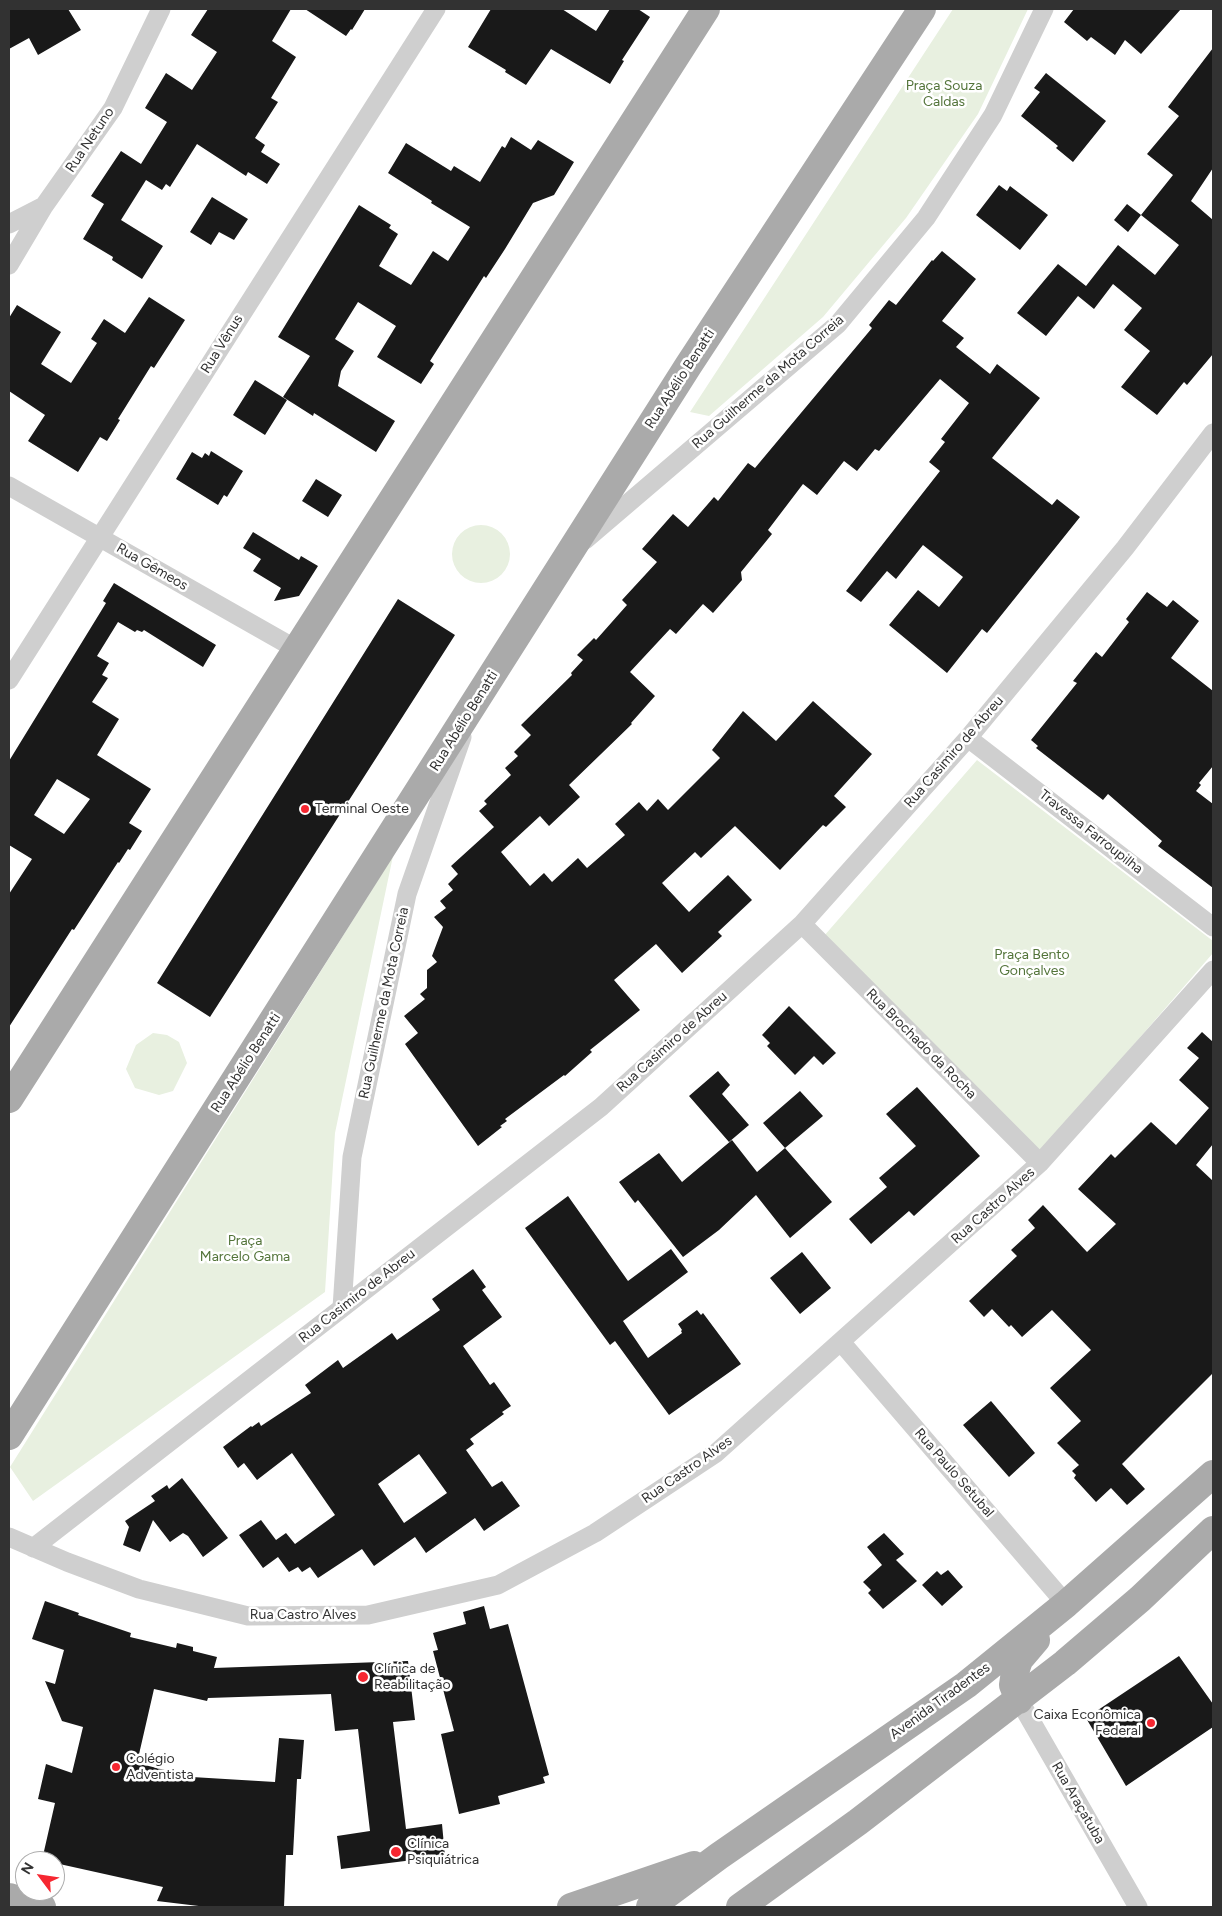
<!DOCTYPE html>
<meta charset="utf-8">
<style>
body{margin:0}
#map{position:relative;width:1222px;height:1916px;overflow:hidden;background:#fff;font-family:Figtree,sans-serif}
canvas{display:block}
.frame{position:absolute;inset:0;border:10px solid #323232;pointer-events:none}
.north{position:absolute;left:15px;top:1851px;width:50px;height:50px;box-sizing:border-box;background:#fff;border:1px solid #adadad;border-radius:50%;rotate:301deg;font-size:14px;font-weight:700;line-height:20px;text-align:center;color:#323232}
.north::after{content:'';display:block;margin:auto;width:18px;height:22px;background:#f62731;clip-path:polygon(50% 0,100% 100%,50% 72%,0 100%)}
</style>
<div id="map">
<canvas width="1222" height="1916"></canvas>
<div class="frame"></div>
<div class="north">N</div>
</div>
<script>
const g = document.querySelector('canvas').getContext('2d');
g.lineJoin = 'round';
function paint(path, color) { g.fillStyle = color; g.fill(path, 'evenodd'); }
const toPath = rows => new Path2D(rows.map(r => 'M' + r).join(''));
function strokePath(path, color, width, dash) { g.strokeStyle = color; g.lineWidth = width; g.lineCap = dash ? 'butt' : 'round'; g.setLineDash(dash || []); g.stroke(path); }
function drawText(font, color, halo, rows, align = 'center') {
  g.font = font + ' Figtree,sans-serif'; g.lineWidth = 5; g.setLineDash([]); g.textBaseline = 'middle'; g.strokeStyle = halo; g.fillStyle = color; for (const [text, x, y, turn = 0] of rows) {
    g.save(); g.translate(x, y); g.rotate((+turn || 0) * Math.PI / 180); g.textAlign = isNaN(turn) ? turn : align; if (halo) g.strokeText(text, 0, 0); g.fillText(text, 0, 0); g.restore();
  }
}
const green = toPath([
 [953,9,1028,9,978,114,906,218,823,317,709,416,690,412],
 '452 554a29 29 0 1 1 58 0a29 29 0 1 1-58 0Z',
 [977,760,1213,941,1213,953,1041,1152,824,936],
 [393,856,335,1133,325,1292,33,1501,10,1467],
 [153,1033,167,1035,179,1042,187,1063,173,1091,159,1095,135,1088,126,1069,136,1045]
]);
const building = toPath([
 [9,9,68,9,81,30,38,55,29,38,9,49],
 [208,9,291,9,272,41,296,57,271,98,278,102,255,138,265,145,261,152,280,164,267,184,248,172,246,176,197,144,170,187,166,184,162,190,146,180,121,220,163,246,142,279,112,260,113,257,83,239,104,204,91,196,121,151,141,164,167,122,145,108,166,73,192,90,217,52,191,35],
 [305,9,365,9,352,30,351,29,346,36],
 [491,9,562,9,596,31,610,9,638,9,650,17,622,60,624,61,610,84,551,49,526,85,505,72,506,70,468,47],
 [1074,9,1181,9,1141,54,1125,40,1115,55,1091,37,1087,41,1064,22],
 [1213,48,1213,168,1191,201,1213,220,1213,354,1187,385,1184,382,1157,415,1121,387,1150,351,1124,330,1142,308,1113,284,1094,309,1078,296,1046,336,1017,313,1058,264,1086,286,1118,245,1155,275,1179,245,1141,215,1173,175,1147,154,1179,116,1168,107],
 [1046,73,1106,121,1073,162,1056,148,1058,146,1021,116,1040,92,1034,88],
 [511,137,531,150,538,140,574,162,554,195,533,203,505,249,486,278,484,276,430,361,434,364,421,384,377,357,396,326,358,302,335,339,354,351,341,371,338,386,395,421,376,452,314,413,313,416,283,397,310,356,278,337,359,205,391,225,389,228,398,234,379,266,411,285,433,251,448,261,470,227,431,203,432,201,388,173,406,143,451,171,454,166,480,182,502,146,505,148],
 [999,185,1007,191,1010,186,1048,215,1020,250,976,215],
 [212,197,248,219,234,240,219,232,211,245,190,232],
 [1127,204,1141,215,1128,232,1114,220],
 [942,251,976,279,942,321,964,338,956,347,990,374,997,364,1040,398,992,458,1052,505,1057,499,1080,517,987,633,982,629,947,673,889,625,918,590,939,607,963,577,923,545,896,579,887,571,861,602,846,591,940,471,929,462,945,442,941,439,969,403,940,379,879,451,875,449,857,471,844,461,817,495,803,484,768,530,772,534,741,572,742,580,713,613,703,604,676,634,670,629,630,672,655,696,631,723,632,724,569,785,580,797,549,826,540,816,501,852,530,886,544,873,552,882,578,858,587,868,625,835,615,824,639,802,647,811,658,799,668,810,720,758,712,750,743,711,776,741,813,701,872,754,834,796,846,807,826,827,823,825,780,870,735,826,701,858,695,852,662,883,689,912,728,875,752,900,718,932,722,936,682,973,656,944,614,980,640,1010,590,1050,592,1052,565,1076,564,1075,505,1119,507,1121,500,1126,502,1127,478,1146,405,1044,418,1033,404,1016,425,999,420,994,427,988,427,970,437,962,432,956,443,927,434,917,446,908,440,901,453,890,448,884,458,874,451,866,494,827,479,811,487,804,484,801,511,775,505,768,518,756,514,752,531,735,521,725,572,675,571,673,583,660,577,655,594,638,596,640,627,605,622,600,657,562,642,549,673,514,688,527,714,497,718,501,748,463,755,468,872,328,869,325,889,300,896,305,932,260,933,261],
 [149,297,185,320,154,368,151,366,118,419,120,420,107,441,100,437,78,472,28,441,45,415,9,391,9,318,17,305,61,332,41,364,71,383,97,343,91,339,104,319,125,333],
 [255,380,287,400,265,435,233,415],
 [211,451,243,471,227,497,224,495,218,505,176,479,192,452,202,458,205,453,209,456],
 [316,479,342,495,328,517,302,501],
 [253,532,299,560,301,556,318,566,299,596,274,601,281,588,253,571,261,559,243,548],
 [114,583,216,645,203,667,144,630,142,632,137,630,135,632,118,622,97,656,109,663,102,675,108,678,92,702,119,719,97,755,151,789,129,823,142,831,130,850,128,849,119,863,118,862,74,930,72,929,9,1027,9,894,32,859,9,845,9,761,106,603,103,601],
 [57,779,90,799,64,834,34,815],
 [1147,592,1167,607,1173,600,1199,621,1171,658,1213,691,1213,766,1199,783,1201,785,1196,791,1213,804,1213,888,1158,846,1162,841,1108,794,1103,800,1036,748,1038,746,1031,740,1077,683,1073,681,1096,652,1102,657,1129,622,1126,619],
 [398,599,455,635,210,1017,157,983],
 [789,1006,836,1053,823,1065,814,1056,795,1075,767,1046,770,1043,762,1035],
 [1202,1032,1213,1042,1213,1144,1196,1165,1213,1181,1213,1373,1122,1464,1145,1489,1127,1505,1111,1488,1096,1502,1074,1478,1076,1475,1072,1471,1079,1465,1057,1443,1081,1421,1050,1388,1091,1350,1052,1310,1022,1337,1011,1325,1009,1327,992,1309,984,1317,969,1301,1017,1256,1011,1250,1035,1228,1028,1220,1043,1205,1087,1252,1116,1224,1078,1189,1111,1154,1115,1158,1151,1122,1176,1145,1209,1108,1179,1080,1199,1058,1187,1048],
 [718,1071,730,1085,722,1094,749,1125,729,1142,689,1096],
 [917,1087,980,1156,914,1216,909,1211,871,1244,849,1219,887,1187,879,1178,916,1146,886,1114],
 [800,1091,823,1116,785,1148,832,1202,790,1238,756,1195,719,1230,683,1257,638,1200,635,1203,619,1182,659,1153,682,1182,732,1140,757,1172,785,1148,763,1123],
 [568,1196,628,1281,671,1249,688,1272,623,1321,648,1358,682,1333,681,1331,682,1330,678,1324,697,1310,701,1315,703,1313,741,1364,669,1415,615,1341,610,1345,525,1228],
 [802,1252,831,1288,800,1314,770,1278],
 [473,1269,486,1287,482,1290,502,1317,463,1346,490,1385,494,1382,511,1406,502,1412,504,1414,470,1439,474,1444,466,1450,492,1487,502,1481,520,1506,484,1531,475,1518,426,1553,415,1537,374,1566,362,1549,318,1578,310,1567,302,1572,298,1567,289,1572,278,1557,263,1568,239,1535,261,1520,276,1540,286,1533,295,1544,335,1515,292,1453,257,1480,244,1463,238,1468,223,1447,251,1426,252,1427,259,1422,261,1426,311,1393,305,1385,338,1360,343,1368,392,1333,397,1340,440,1310,432,1299],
 [419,1454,447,1493,404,1523,378,1484],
 [991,1401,1035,1453,1009,1477,963,1425],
 [182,1478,228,1538,203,1557,188,1536,183,1533,170,1542,153,1520,140,1552,123,1545,129,1527,125,1521,155,1501,151,1496,167,1485,169,1489],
 [884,1533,904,1554,896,1560,917,1581,883,1609,868,1593,871,1590,863,1582,882,1565,867,1547],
 [948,1570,963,1587,942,1606,922,1585,937,1571,941,1575],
 [45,1601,79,1613,78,1615,131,1633,130,1637,176,1648,177,1643,193,1647,193,1651,217,1657,214,1668,408,1661,415,1720,393,1722,406,1829,442,1824,445,1856,341,1869,337,1836,370,1831,358,1729,335,1731,331,1694,208,1698,207,1701,154,1689,137,1763,192,1777,275,1782,279,1738,304,1740,301,1779,297,1779,293,1855,286,1855,284,1907,207,1907,157,1901,163,1887,55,1863,55,1861,42,1860,55,1803,38,1799,46,1764,72,1773,83,1727,62,1721,45,1681,55,1684,64,1650,32,1639],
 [484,1606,490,1629,508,1624,549,1775,543,1777,545,1783,498,1796,500,1804,459,1814,441,1734,454,1731,433,1651,438,1650,433,1633,466,1624,463,1612],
 [1179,1656,1213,1704,1213,1727,1126,1786,1086,1718]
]);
const street = toPath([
 [9,224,44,206],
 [9,265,44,206,113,108,161,9],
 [9,486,296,649],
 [585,540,838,324,926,218,993,115,1044,9],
 [9,680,436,9],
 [968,738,1213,927],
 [802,924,1040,1163],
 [342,1308,352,1157,407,894,462,737],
 [841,1342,1066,1604],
 [9,1537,67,1562,139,1589,248,1616,368,1615,498,1585,595,1533,716,1453,1040,1163,1213,970],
 [33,1548,601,1107,802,924,968,738,1125,548,1213,433],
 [1019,1700,1138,1907]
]);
const primary = toPath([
 [9,1099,706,9],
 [9,1436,688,366,922,9],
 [1019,1700,1013,1685,1015,1672,1019,1660,1036,1640],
 [9,1897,42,1907],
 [571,1907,694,1865],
 [650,1907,719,1856,966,1685,1066,1604,1213,1474],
 [740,1907,858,1822,1065,1663,1140,1599,1213,1530]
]);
const markers = [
 [305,809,5,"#f62731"],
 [363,1677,6,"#f62731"],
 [1151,1723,5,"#f62731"],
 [116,1767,5,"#f62731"],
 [396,1852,6,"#f62731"]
];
const parkNames = [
 ["Praça Souza",944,86],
 ["Caldas",944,102],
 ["Praça Bento",1032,955],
 ["Gonçalves",1032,971],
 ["Praça",245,1241],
 ["Marcelo Gama",245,1257]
];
const streetNames = [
 ["Rua Netuno",90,140,-56],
 ["Rua Vênus",222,344,-58],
 ["Rua Abélio Benatti",680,379,-57],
 ["Rua Guilherme da Mota Correia",768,382,-41],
 ["Rua Gêmeos",152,567,30],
 ["Rua Abélio Benatti",464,721,-58],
 ["Rua Casimiro de Abreu",954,752,-49],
 ["Travessa Farroupilha",1091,832,38],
 ["Rua Guilherme da Mota Correia",384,1003,-78],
 ["Rua Casimiro de Abreu",672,1042,-42],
 ["Rua Brochado da Rocha",921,1044,45],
 ["Rua Abélio Benatti",246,1063,-57],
 ["Rua Castro Alves",993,1206,-42],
 ["Rua Casimiro de Abreu",357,1296,-38],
 ["Rua Castro Alves",687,1470,-35],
 ["Rua Paulo Setubal",954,1473,49],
 ["Rua Castro Alves",303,1615],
 ["Avenida Tiradentes",940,1701,-36],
 ["Rua Araçatuba",1078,1803,60]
];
const poiNames = [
 ["Terminal Oeste",315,809],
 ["Clínica de",374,1669],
 ["Reabilitação",374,1685],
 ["Caixa Econômica",1141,1715,"right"],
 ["Federal",1141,1731,"right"],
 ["Colégio",126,1759],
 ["Adventista",126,1775],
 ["Clínica",407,1844],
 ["Psiquiátrica",407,1860]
];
paint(green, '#e8f0e0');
paint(building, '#191919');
strokePath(street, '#cfcfcf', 19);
strokePath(primary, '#aaa', 28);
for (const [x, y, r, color] of markers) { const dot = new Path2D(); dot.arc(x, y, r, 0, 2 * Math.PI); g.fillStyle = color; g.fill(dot); strokePath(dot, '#fff', 2); }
drawText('14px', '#53743a', '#fff', parkNames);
drawText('14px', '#323232', '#fff', streetNames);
drawText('14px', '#323232', '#fff', poiNames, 'left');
</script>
